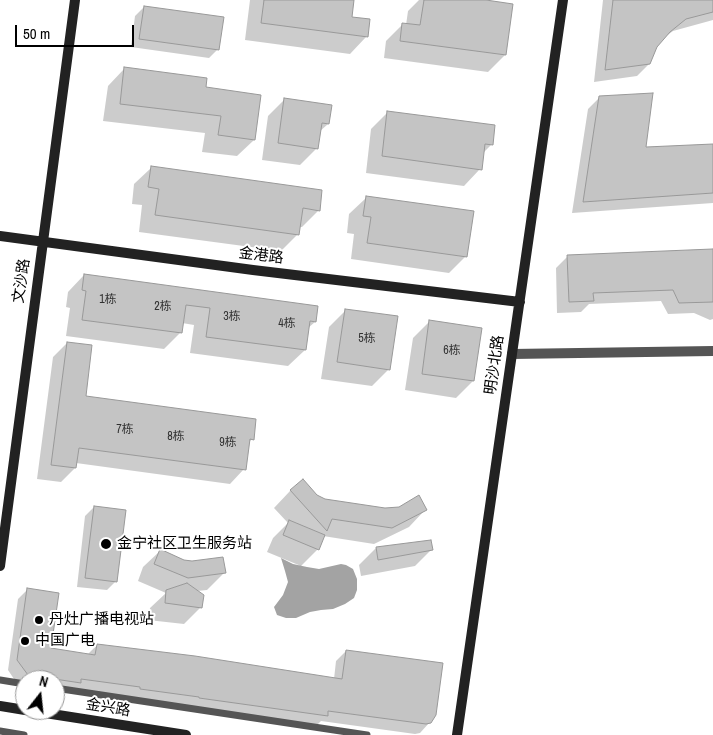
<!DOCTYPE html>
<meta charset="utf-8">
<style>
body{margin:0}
#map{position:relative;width:713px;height:735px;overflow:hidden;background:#fff;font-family:"Archivo Narrow",sans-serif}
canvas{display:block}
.north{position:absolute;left:15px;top:670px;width:50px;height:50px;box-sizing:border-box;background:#fff;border:1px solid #999;border-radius:50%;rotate:16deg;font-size:14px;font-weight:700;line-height:20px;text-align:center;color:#000}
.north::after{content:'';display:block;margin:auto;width:18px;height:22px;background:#000;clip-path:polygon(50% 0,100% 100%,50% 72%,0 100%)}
.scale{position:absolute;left:15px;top:25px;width:119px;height:22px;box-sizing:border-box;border:2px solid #000;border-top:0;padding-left:6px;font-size:15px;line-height:18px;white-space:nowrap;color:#000;-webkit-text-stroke:4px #fff;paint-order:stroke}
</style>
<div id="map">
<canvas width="713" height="735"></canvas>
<div class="north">N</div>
<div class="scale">50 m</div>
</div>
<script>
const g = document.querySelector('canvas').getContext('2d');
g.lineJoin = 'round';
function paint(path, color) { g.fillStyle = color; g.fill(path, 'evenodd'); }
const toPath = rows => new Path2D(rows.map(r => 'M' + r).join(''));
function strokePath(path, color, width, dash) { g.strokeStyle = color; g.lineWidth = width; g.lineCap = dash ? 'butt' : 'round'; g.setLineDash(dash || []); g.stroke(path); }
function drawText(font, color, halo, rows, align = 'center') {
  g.font = font + ' "Archivo Narrow","Noto Sans SC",sans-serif'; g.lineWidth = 4; g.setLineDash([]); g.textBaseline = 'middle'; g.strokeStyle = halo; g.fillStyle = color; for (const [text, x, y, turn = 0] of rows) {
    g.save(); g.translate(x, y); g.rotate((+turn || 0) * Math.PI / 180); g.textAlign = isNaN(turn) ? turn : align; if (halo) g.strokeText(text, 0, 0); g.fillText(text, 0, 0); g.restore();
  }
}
const water = toPath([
 [281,558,293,564,307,567,319,569,341,564,346,565,353,569,357,579,357,590,354,598,345,604,333,609,321,610,310,612,296,618,286,618,277,615,274,607,283,595,288,582,285,571]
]);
const shadow = toPath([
 [250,0,353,0,351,18,369,20,366,37,350,54,245,40],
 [419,0,472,0,505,55,488,72,384,58,386,41,403,24,406,25,408,11],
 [603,0,713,0,713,20,673,31,662,39,656,46,649,64,637,76,594,82],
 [144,7,218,49,209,58,131,47,135,16],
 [124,69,204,88,254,140,237,156,202,152,205,133,103,121,108,86],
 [600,97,645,148,713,146,713,203,572,213,588,109],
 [285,99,328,124,319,132,317,148,300,165,262,160,268,116],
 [388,112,491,145,482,154,480,169,464,186,366,173,371,129],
 [151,168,319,210,302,227,299,227,298,234,281,251,139,232,142,205,132,204,134,184],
 [366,198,466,256,449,273,351,259,354,234,347,233,349,214],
 [713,250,713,319,710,320,694,313,668,314,661,301,589,304,581,312,557,313,556,268,568,256],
 [84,275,315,322,308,328,305,350,288,366,190,353,194,325,182,323,181,332,164,349,66,336,70,308,66,307,68,292],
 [346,310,389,369,372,386,321,379,329,327],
 [430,321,473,381,456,398,405,390,413,338],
 [67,343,84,397,252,439,248,443,244,469,230,484,76,463,75,468,61,482,37,479,53,357],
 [303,481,316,496,325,500,385,510,425,510,409,527,374,544,323,536,318,549,301,566,267,552,273,538,288,523,274,508,290,491],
 [94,507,116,581,107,590,77,587,85,516],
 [376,548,432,549,415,566,361,576,359,565],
 [160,551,183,561,224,573,207,590,197,591,201,607,184,624,148,620,150,608,166,593,138,581,143,567],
 [28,589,50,649,87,655,97,645,334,679,336,661,346,651,430,722,420,733,415,734,321,721,317,725,55,690,55,680,25,680,25,686,18,685,8,670,18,599]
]);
const building = toPath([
 [264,0,354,0,352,17,370,19,368,37,261,23,264,0],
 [424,0,486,0,513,4,506,55,400,41,402,23,420,25,424,0],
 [613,0,713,0,713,12,686,19,670,32,657,47,650,64,605,70,613,0],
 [144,6,224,17,219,50,139,39,144,6],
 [124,67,207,78,206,87,261,95,255,140,218,135,221,116,120,104,124,67],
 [653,93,646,147,713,144,713,193,583,202,599,96,653,93],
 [284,98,332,105,329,124,322,123,318,149,278,143,284,98],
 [387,111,495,125,493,145,485,144,482,170,382,156,387,111],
 [151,166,322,190,320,211,303,208,299,235,155,215,159,189,148,187,151,166],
 [366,196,474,211,467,257,367,243,371,217,363,216,366,196],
 [713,249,713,302,679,303,673,290,593,293,594,301,569,302,567,255,713,249],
 [84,274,318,306,316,322,310,321,306,350,206,337,210,308,186,305,182,333,82,320,86,291,82,290,84,274],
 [345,309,398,316,390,370,337,362,345,309],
 [429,320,482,328,474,381,422,374,429,320],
 [67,342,92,345,86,396,256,419,254,440,250,439,246,470,79,448,76,468,51,465,67,342],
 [303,479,317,495,325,499,385,508,399,507,419,495,427,510,392,528,332,519,327,531,290,490,303,479],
 [94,506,126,510,117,582,85,578,94,506],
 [289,520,325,535,319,550,283,535,289,520],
 [431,540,433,550,378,560,376,547,431,540],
 [160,549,184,560,192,561,223,557,226,573,188,578,154,564,160,549],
 [187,583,204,595,202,608,165,603,166,590,187,583],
 [27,588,59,593,51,648,95,655,97,644,195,656,342,679,346,650,443,663,436,715,431,723,426,724,328,711,328,716,199,698,199,697,140,689,140,687,81,679,81,683,28,675,17,660,27,588]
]);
const lane = toPath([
 [0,680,25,684],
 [55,688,367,735],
 [0,731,24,735]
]);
const street = toPath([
 [512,354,713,351]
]);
const secondary = toPath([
 [0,236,253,270,520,302],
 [0,566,75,0],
 [0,706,25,710],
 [26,710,186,735],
 [457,735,563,0]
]);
const markers = [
 [106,544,6,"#000"],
 [39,620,5,"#000"],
 [25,641,5,"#000"]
];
const numberNames = [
 ["1栋",108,300],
 ["2栋",163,307],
 ["3栋",232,317],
 ["4栋",287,324],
 ["5栋",367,339],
 ["6栋",452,351],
 ["7栋",125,430],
 ["8栋",176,437],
 ["9栋",228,443]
];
const streetNames = [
 ["金港路",261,256,7],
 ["文沙路",22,281,-82],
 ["明沙北路",495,365,-82],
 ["金兴路",108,708,9]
];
const poiNames = [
 ["金宁社区卫生服务站",117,544],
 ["丹灶广播电视站",49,620],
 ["中国广电",35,641]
];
paint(water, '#a3a3a3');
paint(shadow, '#0003');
paint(building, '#c4c4c4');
strokePath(building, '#999', 1);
strokePath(lane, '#555', 7);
strokePath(street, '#555', 10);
strokePath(secondary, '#222', 10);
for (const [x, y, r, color] of markers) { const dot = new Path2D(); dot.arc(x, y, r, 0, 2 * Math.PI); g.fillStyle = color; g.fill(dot); strokePath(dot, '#fff', 2); }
drawText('12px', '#313131', null, numberNames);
drawText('15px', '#000', '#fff', streetNames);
drawText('15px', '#000', '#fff', poiNames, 'left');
</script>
